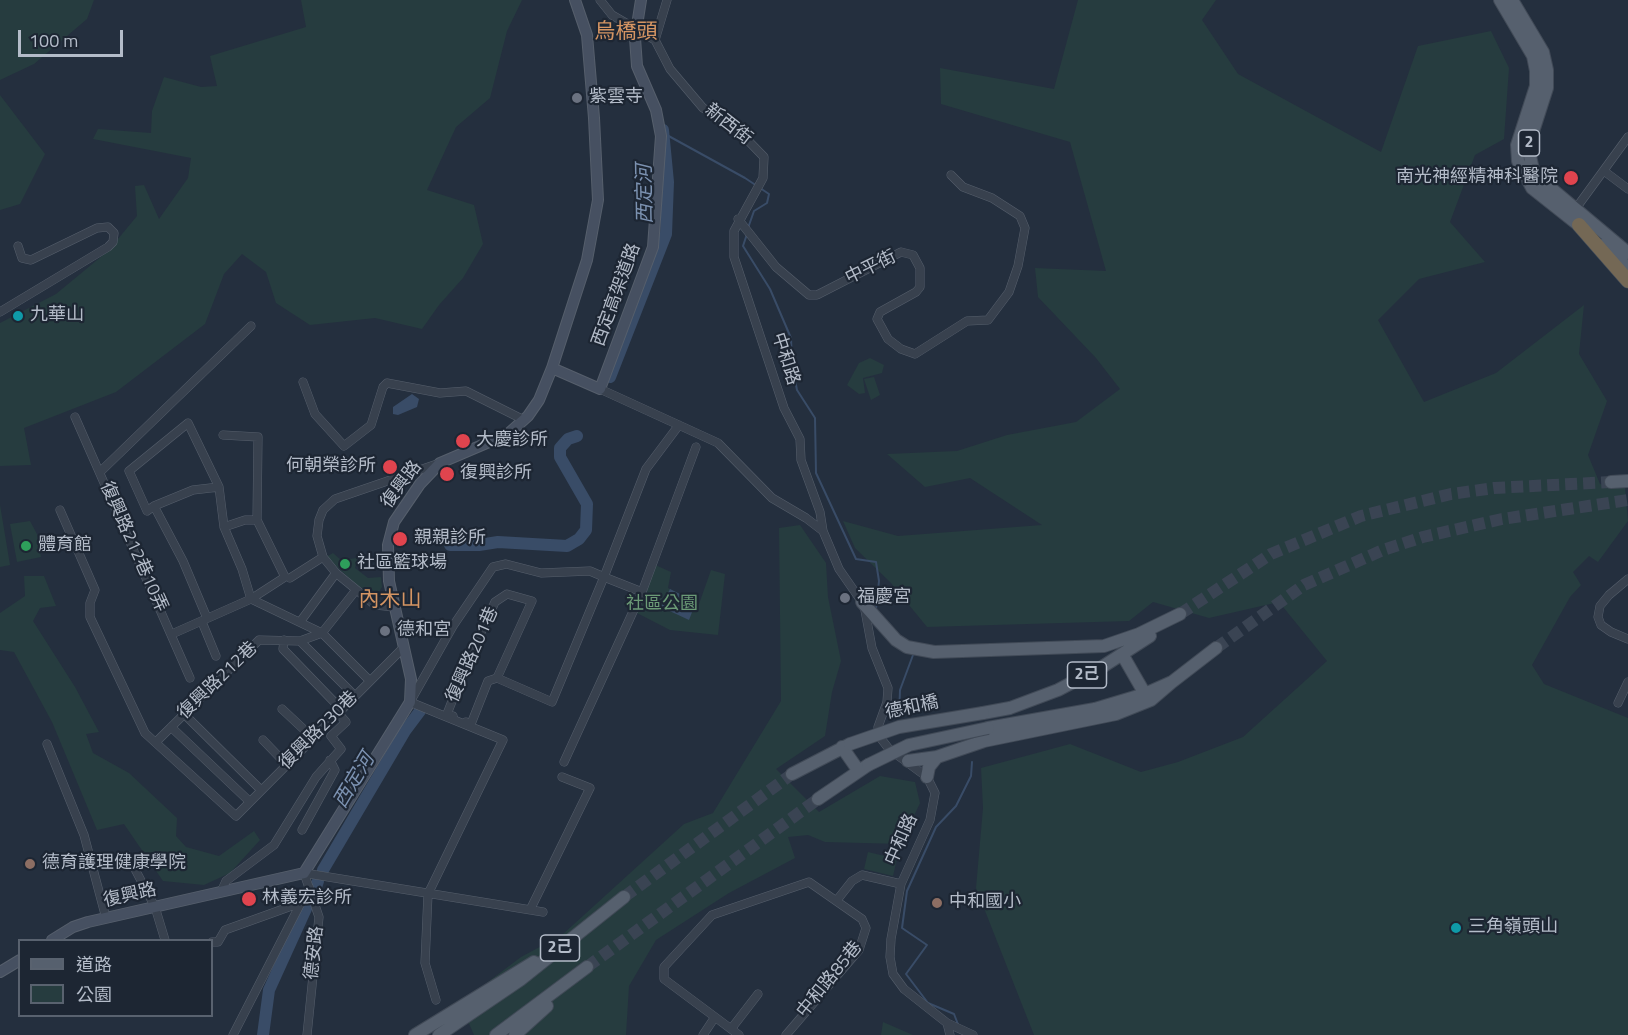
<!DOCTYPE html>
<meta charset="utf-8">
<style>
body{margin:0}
#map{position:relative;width:1628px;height:1035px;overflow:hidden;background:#242f3e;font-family:"Titillium Web","Noto Sans TC",sans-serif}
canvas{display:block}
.legend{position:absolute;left:18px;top:939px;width:195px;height:78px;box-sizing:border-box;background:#1d2633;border:2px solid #59626f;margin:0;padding:8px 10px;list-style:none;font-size:18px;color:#b4bcc9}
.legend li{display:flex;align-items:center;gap:12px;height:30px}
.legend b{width:30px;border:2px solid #59626f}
.scale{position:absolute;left:18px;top:30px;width:105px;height:27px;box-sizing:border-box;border:3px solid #b4bcc9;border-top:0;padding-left:8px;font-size:18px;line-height:21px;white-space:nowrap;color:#b4bcc9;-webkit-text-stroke:4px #1d2633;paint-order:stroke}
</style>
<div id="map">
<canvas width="1628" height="1035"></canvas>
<ul class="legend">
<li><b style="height:8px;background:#56606e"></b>道路</li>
<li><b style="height:16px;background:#263c3f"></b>公園</li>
</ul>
<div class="scale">100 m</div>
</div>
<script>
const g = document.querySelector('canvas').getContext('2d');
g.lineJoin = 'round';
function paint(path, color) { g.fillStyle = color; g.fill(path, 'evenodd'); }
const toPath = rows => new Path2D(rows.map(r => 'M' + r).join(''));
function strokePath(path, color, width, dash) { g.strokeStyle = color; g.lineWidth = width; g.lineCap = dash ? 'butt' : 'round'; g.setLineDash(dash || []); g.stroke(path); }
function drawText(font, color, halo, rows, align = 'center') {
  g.font = font + ' "Titillium Web","Noto Sans TC",sans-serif'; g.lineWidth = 4.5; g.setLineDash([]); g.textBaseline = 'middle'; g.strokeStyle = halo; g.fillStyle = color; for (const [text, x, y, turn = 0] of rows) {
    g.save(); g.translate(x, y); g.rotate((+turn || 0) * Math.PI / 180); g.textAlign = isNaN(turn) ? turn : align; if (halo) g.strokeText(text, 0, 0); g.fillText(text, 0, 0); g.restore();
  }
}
const green = toPath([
 [0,0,94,0,87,19,34,64,0,80],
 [301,0,522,0,507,31,490,98,456,127,427,190,474,205,483,244,463,278,439,305,422,329,375,318,310,325,276,303,266,272,242,254,224,274,205,324,116,392,24,428,31,465,0,466,0,323,56,294,108,251,137,216,135,186,144,185,159,219,188,178,191,158,93,139,98,129,151,133,152,111,164,77,201,87,217,86,210,56,306,27],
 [1078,0,1216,0,1202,20,1238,74,1381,152,1418,46,1491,31,1509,68,1504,139,1475,155,1450,222,1485,262,1419,279,1378,320,1424,402,1496,373,1584,305,1579,354,1607,401,1588,455,1600,484,1625,487,1628,521,1598,562,1589,556,1573,572,1581,585,1570,597,1532,665,1544,684,1628,718,1628,1035,1034,1035,976,888,983,808,981,768,1070,744,1141,772,1178,762,1243,737,1327,661,1279,602,1209,618,1153,602,1129,621,927,627,891,583,855,548,843,521,898,536,1042,525,970,478,925,487,887,454,957,451,1007,435,1076,422,1120,389,1096,358,1038,297,1035,268,1106,271,1070,142,941,104,940,68,1054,89],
 [0,95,45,154,20,204,0,210],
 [870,358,884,365,882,373,863,378,865,393,859,394,847,385,859,363],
 [874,377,880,395,871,400,864,379],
 [0,505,10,565,0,567],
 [30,521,37,534,41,557,17,562,10,524],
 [800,525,826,563,828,597,841,661,832,692,825,736,776,769,819,812,880,776,915,782,920,803,901,844,825,842,808,835,788,837,795,858,729,893,656,940,629,986,626,1035,474,1035,460,1003,521,957,562,935,684,824,713,813,781,701,779,528],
 [333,553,341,560,357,558,355,568,368,578,381,577,382,587,378,593,359,587,326,557],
 [653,564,671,572,668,588,699,604,711,570,725,574,718,635,670,630,633,611],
 [24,576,44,576,56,606,40,608,33,621,75,687,99,732,86,734,93,753,129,773,177,818,176,836,186,847,219,856,254,831,260,840,230,873,204,885,163,881,124,824,97,830,52,722,14,652,0,650,0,613,25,596],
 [868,852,897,859,893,876,864,869],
 [883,1022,913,1035,881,1035]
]);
const water = toPath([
 [412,394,419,399,417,407,398,415,393,414,393,407],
 [670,589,696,602,689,620,661,607]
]);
const stream = toPath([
 [665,134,745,178,769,194,767,203,754,211,748,228],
 [747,234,743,246,770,289,791,338,792,365,797,390,815,418,816,473,856,559,876,562,879,581,876,609],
 [899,717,900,690,913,655],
 [959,1027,954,1014,928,1003,906,974,927,945,902,928,907,891,936,827,956,806,971,776,972,762]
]);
const river = toPath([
 [610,377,666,234,668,182,663,130],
 [450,545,479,545,498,542,567,546,579,539,586,530,587,504,560,457,560,448,568,439,577,436],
 [323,870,405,731,420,711],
 [316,887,318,881],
 [263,1035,269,990,309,902]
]);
const primaryTunnel = toPath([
 [1180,614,1271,554,1361,516,1451,494,1494,488,1611,482],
 [1216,648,1304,585,1383,550,1423,537,1502,519,1628,500],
 [624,897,792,774],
 [587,967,818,799]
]);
const street = toPath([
 [600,0,612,15,655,40,670,69,703,108,732,124,764,157,763,178,734,231,734,257,784,408,800,439,801,460,820,512,823,531],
 [655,40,667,0],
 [1604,171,1628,189],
 [1574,211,1628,137],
 [738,219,776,267,809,295,817,295,901,252,913,255,920,268,920,287,916,292,880,312,877,319,888,339,901,349,915,354,967,321,988,320,1009,292,1018,266,1025,228,1020,216,992,198,963,187,951,175],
 [0,312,108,247,113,242,114,233,108,227,97,228,31,260,22,258,18,246],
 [303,382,315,414,344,446,371,425,383,387,387,383,440,393,466,391,524,420],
 [600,389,718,443,772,498,806,518,823,531,839,569,864,605,872,648,888,688,887,702,878,727,879,736,889,749,927,777,935,793,930,820,901,884,891,939,890,957,893,974,904,989,947,1023,950,1035],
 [75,417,190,678],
 [100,472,251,326],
 [154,506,193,490,219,487,224,527,242,569,251,599],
 [60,510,95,590,90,603,90,617,145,733,236,816,404,647],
 [224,527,245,520,257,520],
 [290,578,323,557],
 [1628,579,1609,595,1600,606,1598,617,1601,625,1611,632,1628,639],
 [251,599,322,633,369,680],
 [395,607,375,605,336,573,323,557,317,536,319,520,323,510,335,499,437,464],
 [207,618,183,561,154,506,147,511,129,471,188,423,219,487],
 [202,622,216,656],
 [300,622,336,573],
 [172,634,251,599,285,577,257,520,258,437,223,435],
 [284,640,283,649,341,709],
 [300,641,354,695],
 [1618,703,1628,682],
 [282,709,313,738],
 [184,714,261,790],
 [453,716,447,714,469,658,495,602,507,594,532,601,497,678,552,702,604,577,642,592],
 [466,722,471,724,488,681,497,678],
 [171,727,249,801],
 [263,740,286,764],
 [156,742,259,640,300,641,322,633,356,590],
 [47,744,84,835,106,918],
 [564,762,642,592,696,447],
 [302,830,335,770,330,760],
 [128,856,155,907,165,940],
 [304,873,543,912],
 [304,873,319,917,307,1035],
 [221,892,226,881,274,845,316,777,341,749,331,736,346,722,338,713],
 [837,900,852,881,862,875,901,884],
 [530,910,590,788,562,777],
 [212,942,218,942,225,930,300,903],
 [436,1000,425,963,428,894,503,740,410,702,453,626,493,567,506,564,541,573,590,571,604,577,646,469,679,425],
 [715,1017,739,1035],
 [947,1023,973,1035],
 [731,1029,758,994],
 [233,1035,309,887],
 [703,1035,715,1017,664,979,664,967,712,915,809,882,862,919,866,928,859,950,786,1035]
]);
const secondary = toPath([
 [552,368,600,389,653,247,661,136,656,110,637,66,635,38,641,0],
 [52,940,73,927,88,922,304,873,410,702,411,679,389,581,388,545,394,522,420,484,440,463,508,434,528,416,539,400,552,368,587,260,598,200,594,118,587,35,575,0],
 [0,972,20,960]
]);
const primary = toPath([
 [1500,0,1533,56,1536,71,1536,86,1517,145,1518,161,1532,188,1585,230],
 [1512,0,1543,52,1547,70,1547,88,1528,147,1534,174,1628,253],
 [1603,245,1628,268],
 [1611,482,1628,481],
 [862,602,896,640,907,647,934,652,1104,646,1139,634,1180,614],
 [1122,654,1145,694],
 [983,713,1010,708,1058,690,1102,667,1150,636],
 [988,728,1095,709,1145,694,1172,682,1216,648],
 [842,747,858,770],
 [908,761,937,757,984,741,1116,714,1151,700,1172,682],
 [792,774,850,744],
 [927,777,929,767,937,757],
 [818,799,868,765],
 [415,1035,534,962],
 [439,1035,520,980,624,897],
 [496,1035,587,967],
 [515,1035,547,1006]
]);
const highway = toPath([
 [1579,225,1628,281]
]);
const primaryBridge = toPath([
 [850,744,899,727,983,713],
 [868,765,909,745,988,728]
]);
const markers = [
 [577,98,6,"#6b7280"],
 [1571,178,8,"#e0444e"],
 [18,316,6,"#0f9aa8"],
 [463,441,8,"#e0444e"],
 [390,467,8,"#e0444e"],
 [447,474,8,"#e0444e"],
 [400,539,8,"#e0444e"],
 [26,546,6,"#2e9e5b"],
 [345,564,6,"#2e9e5b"],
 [845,598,6,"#6b7280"],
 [385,631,6,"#6b7280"],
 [30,864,6,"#8d6e63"],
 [249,899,8,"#e0444e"],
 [937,903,6,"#8d6e63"],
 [1456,928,6,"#0f9aa8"]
];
const shields = [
 [1529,143,21],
 [1087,675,39],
 [560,948,39]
];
const shieldNames = [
 ["2",1529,143],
 ["2己",1087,675],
 ["2己",560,948]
];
const poiNames = [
 ["紫雲寺",589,98],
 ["南光神經精神科醫院",1558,178,"right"],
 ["九華山",30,316],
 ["大慶診所",476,441],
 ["何朝榮診所",376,467,"right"],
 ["復興診所",460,474],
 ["親親診所",414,539],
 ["體育館",38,546],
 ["社區籃球場",357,564],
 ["福慶宮",857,598],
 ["德和宮",397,631],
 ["德育護理健康學院",42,864],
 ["林義宏診所",262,899],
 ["中和國小",949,903],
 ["三角嶺頭山",1468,928]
];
const streetNames = [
 ["新西街",728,125,38],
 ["中平街",871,268,-26],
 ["西定高架道路",617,295,-70],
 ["中和路",785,359,72],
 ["復興路",402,485,-53],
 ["復興路212巷10弄",133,547,66],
 ["復興路201巷",473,655,-66],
 ["復興路212巷",218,681,-44],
 ["德和橋",912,708,-12],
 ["復興路230巷",319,731,-45],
 ["中和路",902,840,-66],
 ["復興路",130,896,-13],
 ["德安路",315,953,-84],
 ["中和路85巷",830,980,-51]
];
const parkNames = [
 ["社區公園",662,605]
];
const waterNames = [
 ["西定河",646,194,-91],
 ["西定河",355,781,-59]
];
const quarterNames = [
 ["烏橋頭",626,33],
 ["內木山",390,601]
];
paint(green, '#263c3f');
paint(water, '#394c67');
strokePath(stream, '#394c67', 2);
strokePath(river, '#394c67', 12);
strokePath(primaryTunnel, '#3a4453', 12, [12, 6]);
strokePath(street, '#565f6c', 9);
strokePath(secondary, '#565f6c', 12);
strokePath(primary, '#414a57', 14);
strokePath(highway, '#434c59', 15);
strokePath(street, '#38414e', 8);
strokePath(secondary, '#465061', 10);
strokePath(primary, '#56606e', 12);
strokePath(highway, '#746855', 14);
strokePath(primaryBridge, '#414a57', 14, []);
strokePath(primaryBridge, '#56606e', 12);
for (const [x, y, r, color] of markers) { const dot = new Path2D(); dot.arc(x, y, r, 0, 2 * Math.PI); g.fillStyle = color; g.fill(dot); strokePath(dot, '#1d2633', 2); }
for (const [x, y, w] of shields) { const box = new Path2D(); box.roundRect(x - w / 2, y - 13, w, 26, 4.5); g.fillStyle = '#1d2633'; g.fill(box); strokePath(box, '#b4bcc9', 1.5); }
drawText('bold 16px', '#b4bcc9', null, shieldNames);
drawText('18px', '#b4bcc9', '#1d2633', poiNames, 'left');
drawText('18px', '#b4bcc9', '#1d2633', streetNames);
drawText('18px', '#6b9a76', '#1d2633', parkNames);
drawText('italic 20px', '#7c92b1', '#1d2633', waterNames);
drawText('21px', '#d59563', '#1d2633', quarterNames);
</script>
